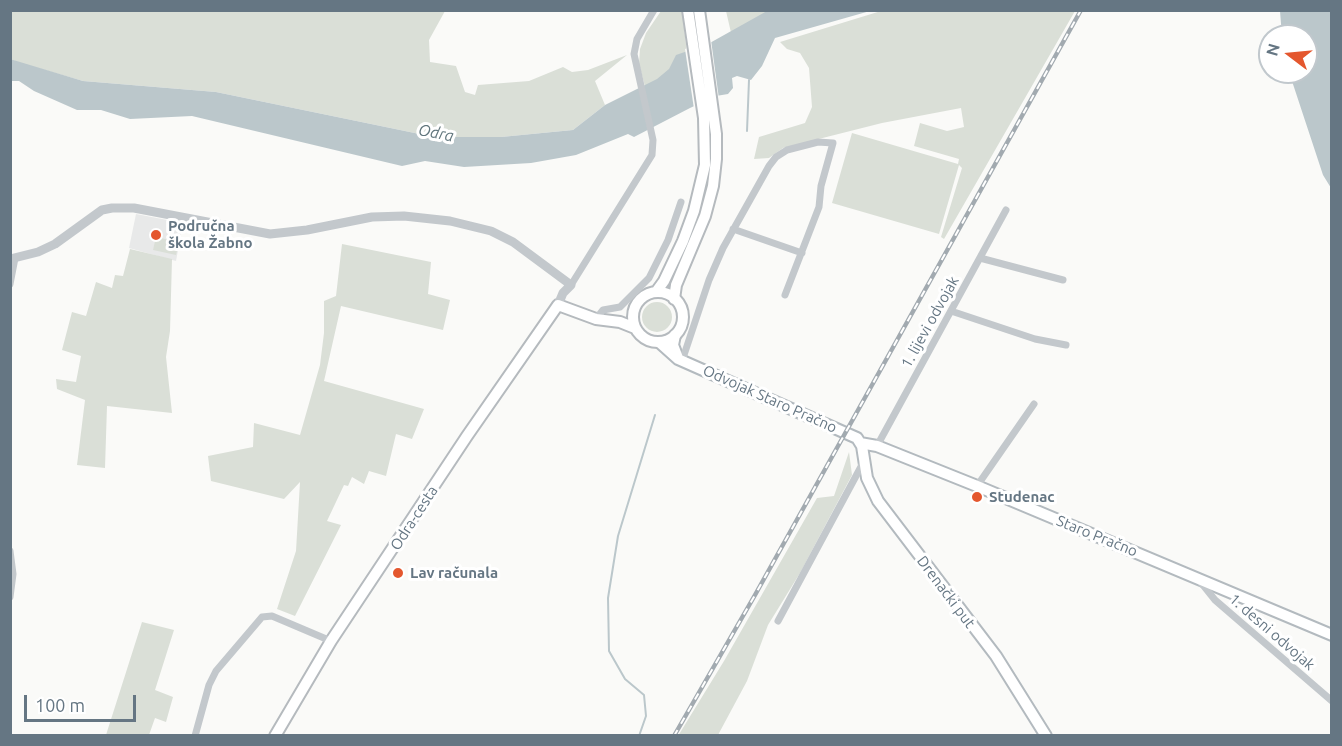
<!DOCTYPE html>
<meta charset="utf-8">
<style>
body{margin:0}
#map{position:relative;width:1342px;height:746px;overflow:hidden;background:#fafaf8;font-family:Ubuntu,sans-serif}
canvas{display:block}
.frame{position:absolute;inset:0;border:12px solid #657683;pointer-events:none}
.north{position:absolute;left:1258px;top:24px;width:60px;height:60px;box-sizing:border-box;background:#fff;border:2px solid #c1c8cd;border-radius:50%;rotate:286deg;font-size:16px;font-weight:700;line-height:24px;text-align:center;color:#657683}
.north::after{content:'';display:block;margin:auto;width:21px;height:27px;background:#e4572e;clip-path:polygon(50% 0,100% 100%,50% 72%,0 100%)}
.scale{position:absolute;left:24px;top:695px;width:112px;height:27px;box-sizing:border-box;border:3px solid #657683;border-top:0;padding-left:8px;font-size:18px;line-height:21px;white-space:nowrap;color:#657683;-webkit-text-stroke:4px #fff;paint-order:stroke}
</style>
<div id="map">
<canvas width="1342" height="746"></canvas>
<div class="frame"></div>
<div class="north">N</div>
<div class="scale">100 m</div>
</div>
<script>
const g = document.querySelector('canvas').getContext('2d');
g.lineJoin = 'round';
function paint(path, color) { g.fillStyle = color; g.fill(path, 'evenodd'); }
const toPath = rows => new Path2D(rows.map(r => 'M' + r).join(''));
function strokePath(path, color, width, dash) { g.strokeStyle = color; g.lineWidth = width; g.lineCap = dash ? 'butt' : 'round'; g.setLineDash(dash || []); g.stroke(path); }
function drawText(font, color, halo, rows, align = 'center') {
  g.font = font + ' Ubuntu,sans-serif'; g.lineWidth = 6; g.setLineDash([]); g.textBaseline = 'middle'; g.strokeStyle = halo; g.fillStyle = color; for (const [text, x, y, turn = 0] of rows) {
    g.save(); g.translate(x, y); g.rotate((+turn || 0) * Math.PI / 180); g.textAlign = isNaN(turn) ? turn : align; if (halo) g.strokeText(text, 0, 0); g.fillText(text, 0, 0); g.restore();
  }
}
const built = toPath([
 [136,214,183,223,176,261,129,248]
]);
const green = toPath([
 [10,11,445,11,429,40,430,62,456,66,465,92,475,95,478,85,529,81,563,67,572,72,588,70,627,55,595,81,605,105,573,130,501,137,434,137,216,92,83,81,17,62,11,59],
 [661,11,682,11,689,69,647,94,639,64,640,49,646,33],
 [726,11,784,11,732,37],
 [881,11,1075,11,944,239,941,237,962,168,959,165,939,234,832,203,852,133,958,164,959,159,914,146,920,123,947,131,964,127,961,108,882,123,783,148,769,158,754,159,759,137,805,123,812,107,809,68,800,53,787,49,780,42],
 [156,237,179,242,176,255,153,250],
 [342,244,431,262,428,294,450,300,443,330,341,306,324,381,424,409,412,439,396,434,386,476,369,471,364,484,352,477,348,486,344,485,327,521,341,525,295,616,277,609,296,551,300,482,284,499,211,481,208,456,253,447,254,423,300,435,320,365,324,333,324,301,336,296],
 [130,249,172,259,170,331,166,357,172,413,107,406,105,468,77,465,85,400,57,389,56,379,76,382,81,356,62,350,72,312,86,316,96,282,112,288,115,275,123,276],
 '642 317a15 15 0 1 1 30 0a15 15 0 1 1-30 0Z',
 [849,452,852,475,800,573,768,625,747,681,718,735,678,736,724,661,817,498,834,496],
 [142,622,174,630,155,690,173,697,166,722,155,718,149,735,106,735]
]);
const water = toPath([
 [767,11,870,11,775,38,762,66,751,80,737,76,732,78,733,88,728,94,716,96,690,108,634,137,628,134,576,155,531,163,464,167,425,161,402,166,192,116,130,119,101,110,77,110,34,91,19,81,11,81,10,59,83,81,216,92,434,137,501,137,573,130,605,105,657,79,669,69,676,55,708,44],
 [1280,11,1331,11,1331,188,1323,175,1289,72,1306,72,1306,36,1282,36]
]);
const pier = toPath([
 [711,40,719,99,694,109,685,49]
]);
const stream = toPath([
 [747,131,749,80],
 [639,736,646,716,644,695,625,679,609,651,608,598,618,536,655,415]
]);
const minor = toPath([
 [733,229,802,253],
 [980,258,1063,280],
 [10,284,15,258],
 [571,285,652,155,653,140,634,54,637,39,654,10],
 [951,311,1035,339,1066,345],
 [596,319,603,310,620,307,649,278,668,240,681,202],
 [682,361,709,280,723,248,769,166,776,157,787,150,818,142,833,143,821,186,819,207,785,295],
 [877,446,1006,210],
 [977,486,1034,404],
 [10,551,13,574,10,597],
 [1199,580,1215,600,1332,701],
 [778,621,863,463],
 [195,736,209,685,216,671,262,617,272,616,331,641]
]);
const tertiary = toPath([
 [10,259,38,252,55,244,102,210,112,208,134,208,270,234,307,230,372,217,404,216,450,221,491,231,513,242,571,285],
 [558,305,563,293,571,285]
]);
const secondary = toPath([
 [675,335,673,345,678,358],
 [659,342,678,359,857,438,862,446,867,478,878,501,996,656,1046,736],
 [860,443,877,446,977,486,1332,635]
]);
const primary = toPath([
 [656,292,664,281,683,241,694,211,705,165,704,118,688,10],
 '633 317a25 25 0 1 1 50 0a25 25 0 1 1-50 0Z',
 [674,299,676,285,705,216,713,186,716,159,716,134,699,10],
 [275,736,331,641,467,436,558,305,596,319,620,322,635,328]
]);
const rail = toPath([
 [674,736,755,595,1081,10]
]);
const markers = [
 [156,235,6,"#e4572e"],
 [977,497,6,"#e4572e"],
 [398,573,6,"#e4572e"]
];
const poiNames = [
 ["Područna",168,226],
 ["škola Žabno",168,243],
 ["Studenac",989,497],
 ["Lav računala",410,573]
];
const streetNames = [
 ["1. lijevi odvojak",930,322,-61],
 ["Odvojak Staro Pračno",770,399,24],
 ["Odra-cesta",414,518,-57],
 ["Staro Pračno",1097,536,22],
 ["Drenački put",946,592,53],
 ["1. desni odvojak",1272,632,41]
];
const waterNames = [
 ["Odra",436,133,11]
];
paint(built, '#e8e9e9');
paint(green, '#dadfd7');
paint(water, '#bbc7cb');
paint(pier, '#fafaf8');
strokePath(stream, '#bbc7cb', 2);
strokePath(secondary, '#b3babf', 14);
strokePath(primary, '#b5babe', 14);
strokePath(minor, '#c3c8cc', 7);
strokePath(tertiary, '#c3c8cc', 9);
strokePath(secondary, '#fff', 10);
strokePath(primary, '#fff', 10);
strokePath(rail, '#a2aab0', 4.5);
strokePath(rail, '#fff', 2, [7]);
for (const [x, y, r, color] of markers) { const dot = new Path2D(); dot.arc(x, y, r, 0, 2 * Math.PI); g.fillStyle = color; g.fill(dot); strokePath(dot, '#fff', 2); }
drawText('bold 15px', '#657683', '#fff', poiNames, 'left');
drawText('15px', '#657683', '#fff', streetNames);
drawText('italic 16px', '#60757c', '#fff', waterNames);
</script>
